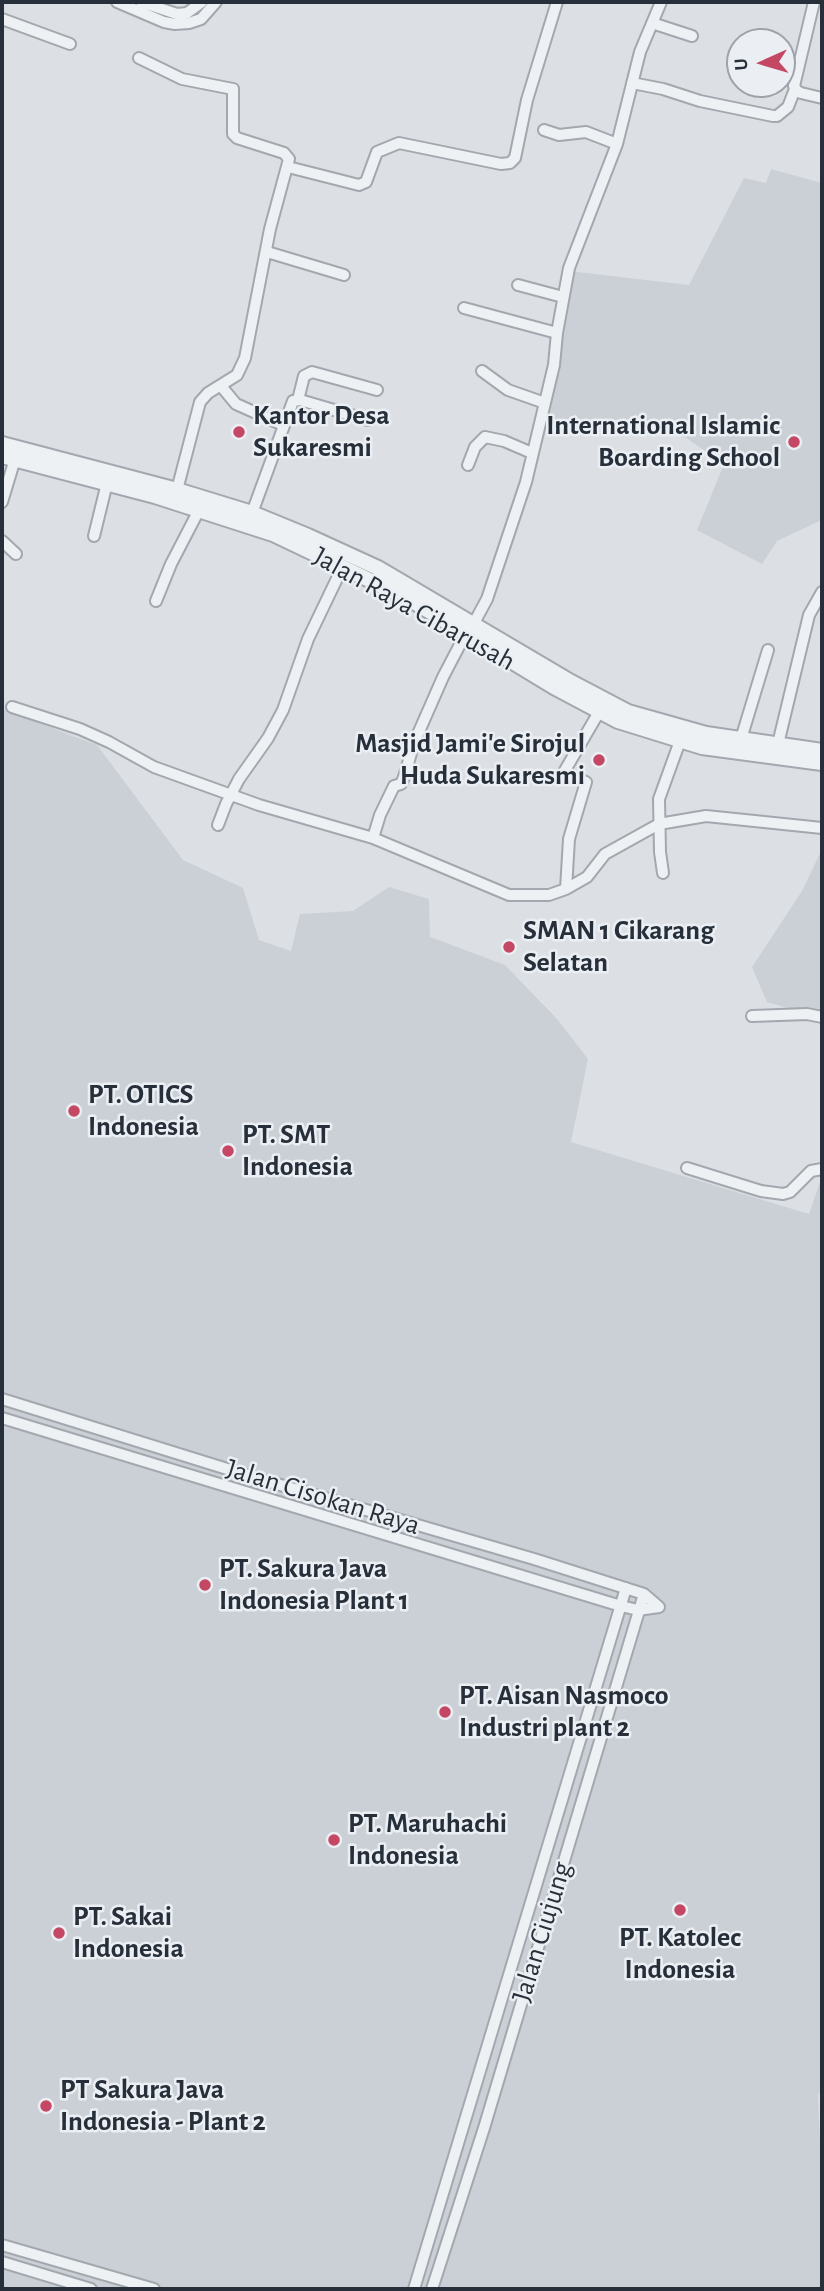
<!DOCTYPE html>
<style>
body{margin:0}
#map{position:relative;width:824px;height:2291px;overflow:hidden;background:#dce0e5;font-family:"Alegreya Sans",sans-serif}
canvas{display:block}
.frame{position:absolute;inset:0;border:4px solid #27303a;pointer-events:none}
.north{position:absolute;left:726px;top:28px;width:70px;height:70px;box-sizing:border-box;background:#ebeff3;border:2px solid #9da3a9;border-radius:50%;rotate:266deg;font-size:19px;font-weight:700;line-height:28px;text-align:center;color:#27303a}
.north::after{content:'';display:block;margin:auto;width:24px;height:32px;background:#c44764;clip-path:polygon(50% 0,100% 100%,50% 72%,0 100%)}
</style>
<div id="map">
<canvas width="824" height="2291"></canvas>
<div class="frame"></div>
<div class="north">U</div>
</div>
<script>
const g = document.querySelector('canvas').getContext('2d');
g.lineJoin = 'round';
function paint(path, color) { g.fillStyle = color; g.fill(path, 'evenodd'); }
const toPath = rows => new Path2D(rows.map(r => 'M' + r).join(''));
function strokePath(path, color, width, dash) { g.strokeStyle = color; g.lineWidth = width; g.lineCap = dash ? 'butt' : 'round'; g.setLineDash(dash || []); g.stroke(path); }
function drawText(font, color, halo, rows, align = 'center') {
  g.font = font + ' "Alegreya Sans",sans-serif'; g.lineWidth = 5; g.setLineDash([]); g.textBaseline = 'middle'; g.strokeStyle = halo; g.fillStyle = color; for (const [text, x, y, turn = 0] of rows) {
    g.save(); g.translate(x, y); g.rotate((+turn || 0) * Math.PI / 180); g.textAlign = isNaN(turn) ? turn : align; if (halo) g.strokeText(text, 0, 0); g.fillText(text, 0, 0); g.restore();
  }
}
const built = toPath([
 [771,169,822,183,822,520,777,541,762,564,697,530,724,464,682,435,636,420,544,419,569,271,689,285,744,178,766,183],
 [2,709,97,745,183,860,243,888,259,940,291,951,300,914,353,911,389,887,429,899,430,937,505,965,558,1020,588,1059,571,1142,809,1214,822,1176,822,2087,818,2096,822,2188,822,2289,2,2289],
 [822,849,822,1018,767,1002,752,967,802,891]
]);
const minor = toPath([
 [117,2,164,22,175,24,189,23,201,19,216,2],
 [141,2,177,14,187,13,202,2],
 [814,2,794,86,797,91,801,93,822,98],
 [2,19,70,44],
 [652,23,692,36],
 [139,58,182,79,233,89,233,134,237,138,284,153,289,159,270,229,245,358,237,375,208,393,200,402,177,490],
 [632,83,663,89,700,101,773,116,777,116,788,107,795,89],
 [544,130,559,135,586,132,617,144],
 [288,167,359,185,366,182,377,152,399,143,501,164,510,163,515,158,527,100,557,2],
 [267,252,344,275],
 [518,285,563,297],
 [464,308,557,333],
 [482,371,508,390,545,403],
 [221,386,236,404,283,425],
 [298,400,304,376,312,372,377,390],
 [468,465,475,447,485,437,504,441,532,453],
 [2,502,15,459],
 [252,513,293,401,300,400,368,420],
 [94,536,107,483],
 [2,541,16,554],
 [156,601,171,564,199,510],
 [474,623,487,599,526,482,554,365,557,333,569,268,617,144,640,52,661,2],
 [12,707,80,729,109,742,154,767,259,805,373,838,509,895,549,895,566,889,587,877,605,854,659,824,706,816,822,828],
 [741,739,768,650],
 [778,744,809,615,822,592],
 [218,825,226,804,239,779,268,738,283,710,308,639,343,566],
 [373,838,380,815,394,786,401,784,404,777,414,743,443,677,466,633],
 [663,873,660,852,659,799,680,741],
 [566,889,569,839,586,782,564,772,599,712],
 [752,1016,807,1014,822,1017],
 [687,1168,761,1191,783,1194,790,1192,811,1171,822,1169],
 [2,1399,253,1477,534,1559,644,1594,659,1607],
 [2,1418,621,1606,638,1610,659,1607],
 [2,2245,154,2289],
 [2,2262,91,2289],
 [414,2289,626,1588],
 [432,2289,484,2128,644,1594]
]);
const tertiary = toPath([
 [2,444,177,490,252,513,308,536,378,568,571,682,628,712,706,734,822,751],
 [2,456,155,496,273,534,409,599,554,687,618,721,702,747,822,763]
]);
const markers = [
 [239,432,7,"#c44764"],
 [794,442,7,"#c44764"],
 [599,760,7,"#c44764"],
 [509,947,7,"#c44764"],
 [74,1111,7,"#c44764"],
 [228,1151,7,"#c44764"],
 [205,1585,7,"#c44764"],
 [445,1712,7,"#c44764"],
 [334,1840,7,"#c44764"],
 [680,1910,7,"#c44764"],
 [59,1933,7,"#c44764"],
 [46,2106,7,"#c44764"]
];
const poiNames = [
 ["Kantor Desa",253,416],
 ["Sukaresmi",253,448],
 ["International Islamic",780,426,"right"],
 ["Boarding School",780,458,"right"],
 ["Masjid Jami'e Sirojul",585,744,"right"],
 ["Huda Sukaresmi",585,776,"right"],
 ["SMAN 1 Cikarang",523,931],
 ["Selatan",523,963],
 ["PT. OTICS",88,1095],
 ["Indonesia",88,1127],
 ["PT. SMT",242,1135],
 ["Indonesia",242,1167],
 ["PT. Sakura Java",219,1569],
 ["Indonesia Plant 1",219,1601],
 ["PT. Aisan Nasmoco",459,1696],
 ["Industri plant 2",459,1728],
 ["PT. Maruhachi",348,1824],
 ["Indonesia",348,1856],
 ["PT. Sakai",73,1917],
 ["Indonesia",73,1949],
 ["PT. Katolec",680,1938,"center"],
 ["Indonesia",680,1970,"center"],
 ["PT Sakura Java",60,2090],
 ["Indonesia - Plant 2",60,2122]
];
const streetNames = [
 ["Jalan Raya Cibarusah",414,609,29],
 ["Jalan Cisokan Raya",323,1497,17],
 ["Jalan Ciujung",542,1932,-73]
];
paint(built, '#cad0d6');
strokePath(minor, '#a2a8ae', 14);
strokePath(tertiary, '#a2a8ae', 18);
strokePath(minor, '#eef1f4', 10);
strokePath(tertiary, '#eef1f4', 14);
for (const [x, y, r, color] of markers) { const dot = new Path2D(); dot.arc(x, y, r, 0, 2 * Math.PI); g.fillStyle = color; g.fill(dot); strokePath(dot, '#ebeff3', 2.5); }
drawText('bold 28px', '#27303a', '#ebeff3', poiNames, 'left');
drawText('28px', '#27303a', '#ebeff3', streetNames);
</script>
